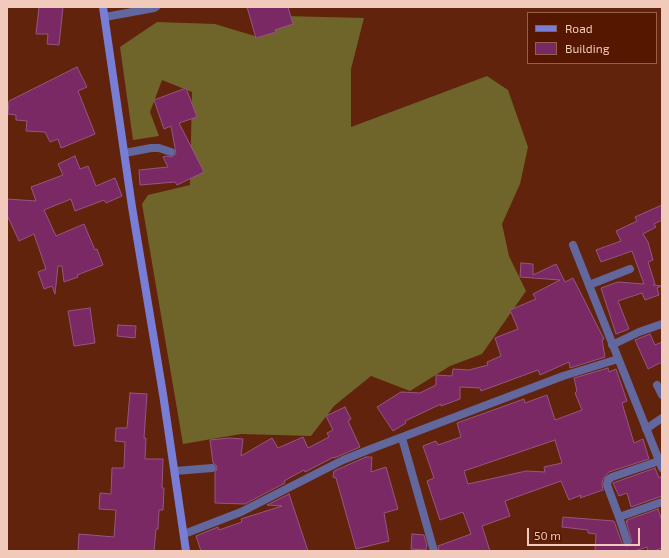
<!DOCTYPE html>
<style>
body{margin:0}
#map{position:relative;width:669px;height:558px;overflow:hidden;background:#62230c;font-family:"Exo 2",sans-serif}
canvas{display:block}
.frame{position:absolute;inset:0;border:8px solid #f1cabc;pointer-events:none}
.legend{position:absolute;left:527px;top:12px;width:130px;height:52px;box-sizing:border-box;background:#561700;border:1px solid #945f4b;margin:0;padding:5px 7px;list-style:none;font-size:12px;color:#f1cabc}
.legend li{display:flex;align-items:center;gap:8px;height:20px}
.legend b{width:20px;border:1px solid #945f4b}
.scale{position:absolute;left:527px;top:528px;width:113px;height:18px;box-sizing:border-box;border:2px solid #f1cabc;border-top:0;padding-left:5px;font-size:12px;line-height:14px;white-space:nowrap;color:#f1cabc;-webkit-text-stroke:3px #561700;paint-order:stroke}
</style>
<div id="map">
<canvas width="669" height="558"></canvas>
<div class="frame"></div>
<ul class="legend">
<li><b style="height:5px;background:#787ed6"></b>Road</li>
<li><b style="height:11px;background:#7a2965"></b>Building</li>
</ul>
<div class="scale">50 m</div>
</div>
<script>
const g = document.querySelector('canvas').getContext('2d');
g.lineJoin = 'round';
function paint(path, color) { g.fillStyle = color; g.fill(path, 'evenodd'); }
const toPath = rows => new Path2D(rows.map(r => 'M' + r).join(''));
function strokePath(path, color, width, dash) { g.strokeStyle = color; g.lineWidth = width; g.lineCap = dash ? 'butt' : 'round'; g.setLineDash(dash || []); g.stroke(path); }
const forest = toPath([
 [284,16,364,18,351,69,351,127,487,76,508,90,528,147,520,184,502,224,509,256,526,291,482,354,450,366,410,391,371,376,334,406,311,436,241,434,183,444,142,204,148,195,190,185,192,92,162,80,150,112,159,136,133,140,120,47,157,22,215,24,258,37,281,27]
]);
const building = toPath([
 [39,7,63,7,59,45,47,44,48,34,36,34,39,7],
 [247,7,288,7,293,24,275,30,276,32,256,38,247,7],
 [77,67,87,87,78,91,95,134,61,148,58,139,50,142,45,132,26,131,27,121,16,120,16,115,8,114,9,101,77,67],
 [186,88,197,117,179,123,204,172,177,185,175,182,140,185,139,170,168,167,163,157,166,156,172,157,176,153,171,126,164,129,154,100,186,88],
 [75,156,80,169,88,166,96,186,115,178,122,196,106,203,104,200,75,211,71,199,44,210,56,236,84,224,95,250,97,249,103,265,77,275,78,277,64,282,62,266,58,266,55,294,52,286,44,289,38,272,46,269,34,234,19,241,7,215,7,199,36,201,31,187,63,175,58,164,75,156],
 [662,205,662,220,654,224,656,227,643,234,648,242,653,260,648,262,655,284,653,285,662,286,657,288,659,295,645,300,642,293,618,301,629,329,616,334,601,288,618,282,644,284,632,251,601,262,596,250,621,241,616,231,637,221,635,217,662,205],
 [521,263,533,264,533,275,556,264,565,282,573,278,604,339,602,340,605,357,570,368,569,362,540,375,538,370,481,391,480,388,460,387,460,399,441,406,441,404,405,421,406,423,393,431,377,407,401,392,420,393,436,385,436,375,452,376,453,369,469,370,488,365,487,362,501,356,495,338,518,329,510,310,536,299,533,294,560,280,520,277,521,263],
 [90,308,95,343,74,346,68,311,90,308],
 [118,325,136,326,135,338,117,336,118,325],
 [650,334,655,345,662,342,662,362,648,369,635,340,650,334],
 [608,368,609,372,616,369,627,401,622,403,634,443,643,439,649,459,609,472,603,479,602,484,603,490,580,498,581,495,569,500,561,481,505,501,510,516,482,526,490,551,439,551,438,546,471,534,463,512,440,520,427,481,434,478,423,446,436,441,438,445,461,437,457,423,524,399,525,403,547,395,555,420,582,410,575,393,577,391,574,378,608,368],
 [555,440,562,463,544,467,545,472,526,471,468,484,464,471,555,440],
 [130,393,147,394,144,438,146,438,145,459,163,459,162,488,164,488,163,510,159,510,158,529,156,529,154,551,78,551,79,534,114,537,116,510,99,509,100,493,111,494,112,468,124,468,125,442,115,441,116,428,127,428,130,393],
 [345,407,351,419,348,421,360,447,334,458,334,457,305,472,304,470,284,481,285,483,245,504,215,503,215,473,217,468,216,465,213,463,210,440,229,438,243,439,241,456,272,438,278,448,303,437,308,448,329,437,327,433,333,430,326,416,345,407],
 [366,457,372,457,371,472,386,467,398,509,384,513,389,541,356,549,336,478,333,477,334,471,366,457],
 [655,468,659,478,662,476,662,496,631,507,627,493,619,496,613,483,655,468],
 [289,494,308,551,201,551,196,536,218,527,219,530,242,522,241,519,282,506,267,505,289,494],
 [658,509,662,521,662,548,654,551,648,551,647,547,635,551,595,551,596,534,588,533,588,530,562,527,563,517,614,521,622,543,626,546,628,546,632,542,626,521,628,522,627,520,658,509],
 [412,534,424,535,427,546,426,550,411,549,412,534]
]);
const lane = toPath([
 [105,17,154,8,156,7],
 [125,153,151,148,159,148,171,152],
 [589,285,630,269],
 [657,385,662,395],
 [646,429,662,418],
 [175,471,212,468]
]);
const street = toPath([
 [573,245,662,468],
 [612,345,639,332,662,324],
 [402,438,434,551],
 [619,517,607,485,608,480,612,477,659,461],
 [184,534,241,512,343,460,368,450,563,376,618,359],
 [627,541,619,517,662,502]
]);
const secondary = toPath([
 [103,7,132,207,163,394,186,551]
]);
paint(forest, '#6f642a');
paint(building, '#7a2965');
strokePath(building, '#935781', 1);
strokePath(lane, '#62679e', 8);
strokePath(street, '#62679e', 8);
strokePath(secondary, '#787ed6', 8);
</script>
